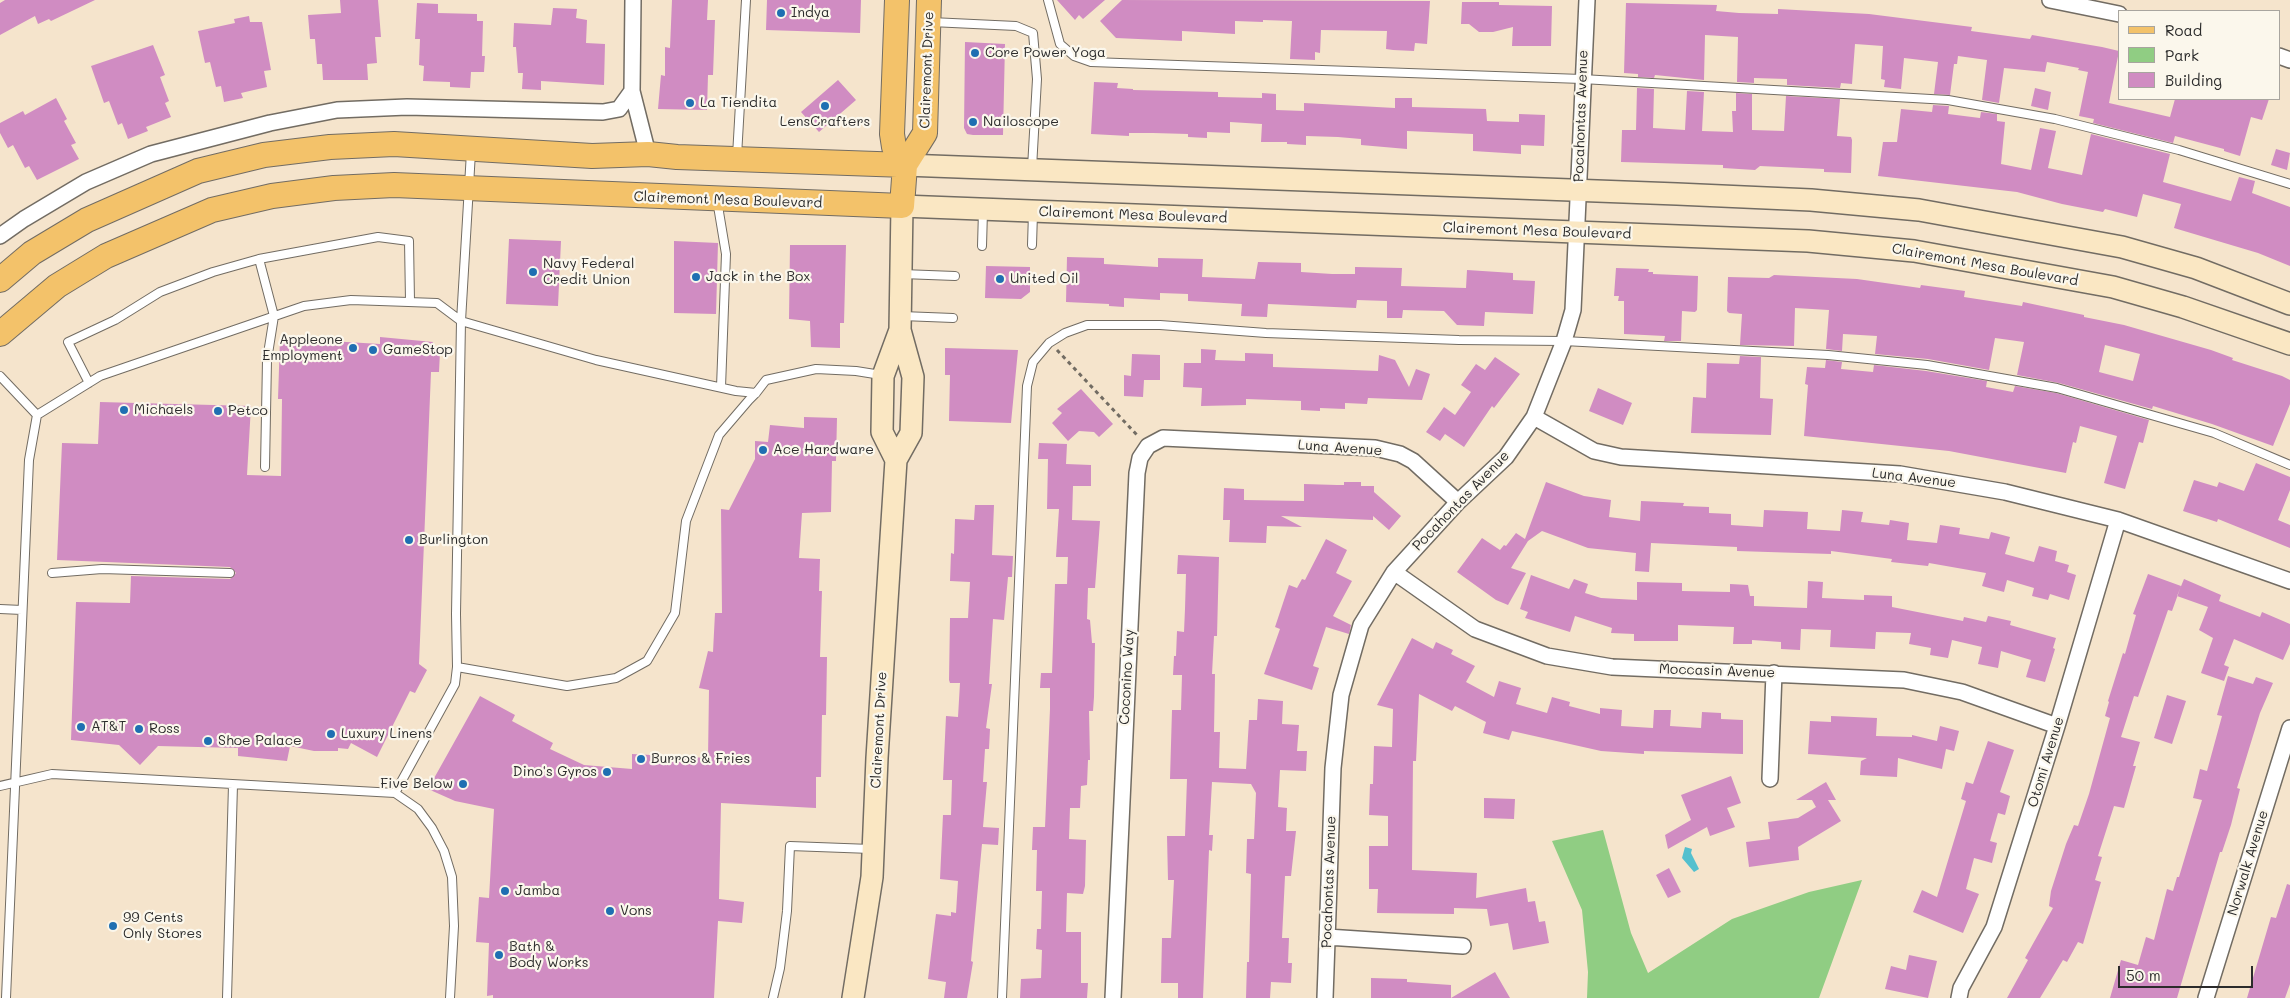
<!DOCTYPE html>
<style>
body{margin:0}
#map{position:relative;width:2290px;height:998px;overflow:hidden;background:#f5e4cc;font-family:Mali,sans-serif}
canvas{display:block}
.legend{position:absolute;left:2118px;top:10px;width:162px;height:90px;box-sizing:border-box;background:#fbf7ec;border:1px solid #a8a59f;margin:0;padding:6px 9px;list-style:none;font-size:15px;color:#2b2b2b}
.legend li{display:flex;align-items:center;gap:10px;height:25px}
.legend b{width:25px;border:1px solid #a8a59f}
.scale{position:absolute;left:2118px;top:966px;width:135px;height:22px;box-sizing:border-box;border:2px solid #2b2b2b;border-top:0;padding-left:6px;font-size:15px;line-height:18px;white-space:nowrap;color:#2b2b2b;-webkit-text-stroke:4px #fbf7ec;paint-order:stroke}
</style>
<div id="map">
<canvas width="2290" height="998"></canvas>
<ul class="legend">
<li><b style="height:6px;background:#f3c26a"></b>Road</li>
<li><b style="height:14px;background:#90cd83"></b>Park</li>
<li><b style="height:14px;background:#d08cc2"></b>Building</li>
</ul>
<div class="scale">50 m</div>
</div>
<script>
const g = document.querySelector('canvas').getContext('2d');
g.lineJoin = 'round';
function paint(path, color) { g.fillStyle = color; g.fill(path, 'evenodd'); }
const toPath = rows => new Path2D(rows.map(r => 'M' + r).join(''));
function strokePath(path, color, width, dash) { g.strokeStyle = color; g.lineWidth = width; g.lineCap = dash ? 'butt' : 'round'; g.setLineDash(dash || []); g.stroke(path); }
function drawText(font, color, halo, rows, align = 'center') {
  g.font = font + ' Mali,sans-serif'; g.lineWidth = 4.5; g.setLineDash([]); g.textBaseline = 'middle'; g.strokeStyle = halo; g.fillStyle = color; for (const [text, x, y, turn = 0] of rows) {
    g.save(); g.translate(x, y); g.rotate((+turn || 0) * Math.PI / 180); g.textAlign = isNaN(turn) ? turn : align; if (halo) g.strokeText(text, 0, 0); g.fillText(text, 0, 0); g.restore();
  }
}
const green = toPath([
 [1603,830,1631,933,1648,973,1732,919,1809,892,1862,880,1819,998,1587,998,1588,972,1582,910,1552,841]
]);
const water = toPath([
 [1685,847,1692,849,1691,853,1699,869,1694,872,1682,858]
]);
const building = toPath([
 [5,0,95,0,51,21,49,19,38,24,35,16,0,35,0,3],
 [340,0,378,0,381,37,375,37,377,63,367,64,368,80,323,80,322,64,317,64,315,39,310,39,308,15,341,13],
 [672,0,708,0,707,20,715,20,713,75,708,75,707,110,658,109,661,75,665,76,665,47,670,48],
 [767,0,861,0,860,33,766,30],
 [1057,0,1105,0,1083,19,1079,15,1075,20],
 [1122,0,1430,1,1427,44,1415,43,1414,51,1393,50,1386,49,1387,31,1321,30,1320,53,1315,52,1315,60,1290,59,1292,21,1263,20,1263,22,1235,21,1235,34,1182,31,1182,41,1116,38,1100,21],
 [1462,2,1499,2,1499,5,1552,6,1551,46,1512,46,1513,27,1493,32,1479,32,1469,24,1461,24],
 [417,3,438,4,438,13,477,14,477,21,483,21,482,56,485,56,484,72,471,72,470,88,450,87,450,82,423,81,424,66,419,65,420,39,415,39],
 [1626,3,1717,5,1716,11,1739,13,1778,14,1778,9,1869,14,1972,27,1971,31,2030,39,2032,35,2102,47,2119,51,2109,103,2170,117,2175,99,2269,99,2262,120,2251,117,2240,156,2224,151,2224,149,2175,136,2173,143,2093,123,2094,119,2079,116,2088,72,2078,70,2079,68,2047,62,2045,72,2004,68,1999,103,1982,100,1987,60,1958,56,1957,64,1954,64,1950,95,1934,94,1938,62,1904,58,1901,89,1884,87,1885,80,1881,79,1883,46,1855,44,1852,84,1841,83,1840,88,1787,85,1787,79,1754,78,1754,83,1737,82,1738,37,1705,35,1704,80,1655,75,1654,78,1638,77,1638,74,1624,73],
 [553,8,577,9,576,18,587,20,586,43,605,44,604,85,541,81,541,90,522,89,523,73,518,73,516,47,513,47,514,23,551,25],
 [249,16,250,22,262,22,271,70,264,71,267,87,241,93,243,98,224,102,221,86,216,87,210,62,205,63,198,31,235,23,234,19],
 [965,42,1005,44,1003,135,973,135,967,134,964,128],
 [153,45,165,75,160,77,169,101,165,103,171,117,146,127,148,131,128,139,122,123,118,125,109,101,104,103,91,66],
 [838,80,856,100,819,132,801,112],
 [1094,82,1118,83,1117,88,1133,89,1133,90,1218,92,1218,97,1262,98,1262,93,1276,94,1276,110,1304,111,1304,103,1395,108,1395,98,1412,98,1412,107,1486,109,1487,121,1519,122,1519,114,1545,115,1544,146,1521,145,1521,154,1473,151,1473,134,1407,131,1407,149,1361,145,1361,139,1338,137,1306,136,1306,145,1287,144,1287,142,1261,142,1262,124,1230,122,1230,133,1207,132,1207,138,1188,137,1188,134,1153,133,1129,133,1129,136,1091,134],
 [1637,88,1654,89,1653,128,1685,130,1687,91,1704,92,1702,131,1733,132,1732,111,1736,111,1736,93,1752,94,1752,130,1784,131,1786,96,1840,99,1837,136,1851,137,1852,140,1851,173,1824,172,1824,169,1760,166,1755,170,1723,168,1723,165,1621,162,1622,130,1636,130],
 [2035,88,2051,92,2048,110,2031,106],
 [56,98,67,119,64,121,76,143,71,145,79,159,37,180,29,166,25,168,13,145,8,148,0,133,0,123,23,111,25,115],
 [1933,105,1949,106,1948,114,1980,118,1981,112,1997,114,1997,121,2005,122,2001,164,2031,170,2040,128,2056,131,2048,168,2082,175,2091,134,2170,154,2163,182,2231,201,2239,177,2255,181,2252,193,2290,207,2290,266,2258,253,2174,228,2181,204,2143,194,2137,217,2105,209,2103,212,2062,204,2017,192,1878,176,1883,142,1897,142,1901,109,1932,112],
 [2276,149,2290,153,2287,170,2271,165],
 [509,239,561,241,558,306,506,304],
 [674,241,718,243,716,314,674,313],
 [790,245,846,245,844,323,840,323,840,348,811,347,810,321,789,319],
 [1067,257,1104,258,1104,264,1158,267,1158,258,1203,259,1202,277,1255,279,1258,262,1301,263,1301,272,1332,274,1355,274,1355,267,1402,268,1401,286,1466,288,1467,270,1513,273,1513,280,1535,281,1533,314,1485,312,1484,326,1457,325,1444,311,1403,310,1402,318,1387,318,1387,301,1357,300,1356,308,1268,304,1267,317,1241,316,1242,304,1188,301,1188,294,1160,293,1160,300,1124,298,1124,307,1109,306,1109,304,1066,302],
 [986,266,1030,267,1030,292,1021,299,985,298],
 [1616,268,1649,269,1648,272,1653,272,1653,274,1698,276,1697,310,1695,312,1682,311,1681,341,1664,341,1665,336,1624,334,1624,301,1618,301,1619,296,1614,296],
 [1774,275,1857,279,1920,288,1921,285,1965,291,1964,297,2022,306,2023,302,2084,315,2084,317,2124,325,2211,350,2233,358,2232,360,2282,376,2290,380,2290,404,2273,446,2212,424,2153,406,2152,409,2059,383,2017,375,2024,342,1995,338,1989,370,1928,359,1875,354,1877,336,1843,334,1842,351,1826,349,1829,310,1795,308,1794,346,1740,345,1742,314,1729,313,1727,311,1728,277,1769,278],
 [2105,345,2140,354,2133,381,2099,372],
 [380,337,433,342,433,352,440,352,439,372,431,372,419,664,427,670,415,693,410,691,377,757,351,743,348,749,338,748,338,751,314,751,290,746,287,761,238,756,238,748,158,746,140,765,119,745,71,740,76,602,130,603,131,576,230,579,236,573,230,567,57,560,62,443,98,444,100,402,251,406,247,475,281,476,282,399,278,399,280,338,380,344],
 [945,348,1018,350,1011,423,949,421,950,375,945,375],
 [1201,349,1216,350,1215,360,1245,361,1245,353,1273,354,1273,367,1328,369,1378,371,1379,355,1395,360,1409,387,1416,369,1430,374,1422,400,1368,398,1367,404,1345,403,1345,409,1320,408,1320,411,1301,410,1301,401,1246,399,1246,405,1201,406,1202,388,1183,387,1184,363,1201,363],
 [1132,354,1160,355,1160,380,1144,380,1143,397,1124,396,1124,375,1131,376],
 [1740,356,1761,357,1760,398,1773,399,1771,435,1691,433,1693,397,1706,398,1707,363,1739,364],
 [1495,357,1520,374,1494,408,1492,406,1464,447,1445,434,1440,441,1426,432,1444,407,1455,415,1471,392,1461,385,1476,364,1485,370],
 [1826,360,1842,362,1841,369,1873,372,1874,365,1926,371,1987,381,1986,387,2013,392,2015,386,2056,393,2149,420,2143,443,2139,442,2125,489,2104,483,2117,436,2080,426,2076,443,2073,442,2066,473,1949,451,1804,436,1808,385,1805,384,1807,367,1825,368],
 [1598,388,1632,403,1623,425,1589,411],
 [1081,389,1113,424,1099,437,1094,432,1079,431,1068,441,1052,423,1062,413,1057,409],
 [804,417,837,418,836,461,832,461,831,512,802,513,799,558,820,559,819,591,822,591,820,657,827,657,826,715,822,715,821,777,816,777,816,808,721,803,719,899,744,902,742,923,718,921,714,998,493,998,493,995,487,996,489,943,476,942,479,897,489,898,494,809,455,801,428,789,480,696,515,715,512,721,553,743,550,749,584,765,632,769,632,754,708,758,709,690,699,688,708,651,713,652,715,613,722,613,721,509,729,510,755,459,755,441,768,442,770,425,804,428],
 [1039,443,1067,444,1066,464,1091,465,1091,486,1073,486,1072,520,1100,521,1095,588,1088,588,1087,619,1090,620,1092,643,1095,643,1094,697,1093,711,1089,711,1090,760,1088,760,1087,785,1081,786,1080,808,1070,808,1069,839,1086,840,1085,886,1083,894,1067,893,1066,932,1081,932,1081,983,1088,983,1087,998,1020,998,1021,979,1041,978,1042,950,1036,949,1037,929,1041,929,1042,891,1036,891,1037,850,1032,850,1033,827,1045,827,1050,709,1050,688,1040,688,1041,673,1052,673,1055,584,1067,584,1068,557,1056,557,1059,509,1047,509,1048,459,1038,459],
 [2256,463,2290,477,2290,490,2278,520,2290,525,2290,548,2218,519,2217,522,2183,511,2194,480,2217,487,2219,482,2244,491],
 [1344,482,1361,482,1361,486,1374,486,1374,492,1401,516,1389,530,1373,516,1373,520,1281,516,1302,527,1267,526,1266,543,1229,542,1230,520,1223,520,1224,488,1244,489,1244,500,1304,501,1304,484,1337,485,1344,485],
 [1546,482,1584,496,1611,500,1609,517,1640,521,1641,501,1684,503,1683,506,1709,507,1709,513,1731,514,1731,525,1763,527,1764,510,1808,512,1807,529,1840,531,1842,510,1863,512,1861,522,1889,525,1890,520,1909,523,1907,540,1937,543,1940,525,1960,528,1959,534,1989,539,1991,532,2010,537,2005,554,2034,562,2039,546,2057,551,2055,561,2069,565,2067,572,2076,575,2069,600,2050,594,2048,600,2032,596,2034,588,2007,580,2004,592,1982,586,1986,573,1929,563,1928,566,1891,562,1892,559,1831,551,1831,554,1737,551,1737,547,1651,543,1649,572,1635,571,1636,553,1588,548,1542,531,1528,541,1511,568,1526,573,1508,605,1496,600,1457,572,1482,538,1500,550,1504,545,1506,546,1516,533,1525,539],
 [975,505,994,505,992,555,1013,556,1012,577,1008,577,1004,620,993,619,989,684,992,684,986,728,990,729,989,749,985,749,983,782,987,782,983,827,999,828,998,845,982,844,971,961,973,962,967,998,944,998,946,982,928,979,936,914,951,916,951,912,956,913,958,881,940,879,943,815,951,815,952,780,943,780,946,716,958,717,960,683,950,683,949,680,950,618,968,618,970,582,950,581,951,553,954,554,955,519,974,520],
 [1326,539,1347,550,1336,573,1352,581,1333,616,1351,625,1349,634,1326,627,1313,666,1319,668,1312,690,1264,674,1280,629,1275,627,1289,585,1297,588,1302,579,1305,580],
 [1178,555,1219,557,1217,636,1214,636,1212,674,1215,674,1214,732,1220,732,1219,768,1246,769,1249,720,1257,720,1258,699,1283,701,1282,724,1299,725,1297,751,1307,751,1306,771,1280,770,1278,807,1287,808,1286,831,1296,831,1291,876,1285,876,1282,938,1289,938,1288,963,1292,963,1291,983,1271,982,1270,998,1246,998,1247,962,1249,962,1251,874,1246,873,1247,839,1254,839,1256,793,1251,784,1212,782,1209,835,1213,835,1212,851,1209,850,1203,998,1178,998,1178,983,1161,983,1162,938,1171,938,1174,880,1168,880,1167,836,1185,836,1187,779,1170,779,1172,710,1181,710,1182,675,1173,675,1174,656,1176,656,1177,631,1184,632,1185,609,1186,574,1177,574],
 [2148,574,2181,586,2172,611,2168,610,2138,697,2134,696,2121,737,2140,742,2133,766,2136,766,2124,808,2114,806,2098,856,2102,857,2095,880,2101,882,2083,944,2078,942,2067,962,2063,960,2040,998,2007,998,2028,960,2025,958,2053,908,2049,906,2051,891,2066,844,2074,825,2078,826,2089,794,2110,718,2105,716,2109,702,2108,701,2123,653,2125,654,2134,622,2136,615,2133,614],
 [1531,575,1569,589,1574,579,1588,584,1585,593,1601,598,1637,600,1637,582,1682,583,1682,591,1730,592,1730,584,1748,585,1750,596,1754,596,1754,606,1807,608,1808,581,1823,582,1822,598,1864,600,1864,595,1892,596,1892,607,1963,621,1964,617,1986,622,1988,616,2011,621,2010,625,2056,638,2053,648,2055,649,2045,682,2026,677,2031,660,2001,651,1998,668,1978,664,1982,647,1952,640,1948,658,1930,655,1931,648,1909,644,1911,633,1876,632,1875,649,1830,647,1831,630,1801,629,1800,650,1781,649,1781,642,1752,640,1752,644,1733,644,1734,627,1678,625,1678,641,1634,641,1634,634,1611,633,1612,628,1575,616,1570,632,1525,618,1528,612,1520,609],
 [2184,579,2221,595,2219,601,2260,617,2262,612,2290,624,2290,644,2283,660,2234,639,2224,665,2229,667,2224,681,2201,673,2213,638,2199,630,2208,607,2177,596],
 [1412,638,1433,649,1436,642,1453,650,1451,654,1475,666,1466,682,1494,697,1499,681,1521,688,1516,704,1547,713,1552,697,1570,702,1569,706,1600,714,1600,708,1622,710,1621,726,1653,728,1654,710,1671,710,1670,726,1701,728,1702,712,1721,713,1721,719,1743,720,1743,754,1644,751,1644,754,1601,751,1512,731,1509,740,1483,733,1486,722,1455,706,1452,711,1419,694,1416,761,1413,761,1412,870,1477,873,1476,898,1526,888,1528,902,1535,901,1539,922,1545,921,1549,943,1513,950,1508,923,1490,926,1487,909,1454,908,1454,914,1377,913,1378,889,1369,889,1369,846,1388,846,1388,816,1369,815,1370,784,1373,784,1374,746,1392,747,1393,709,1377,705],
 [2228,676,2253,684,2256,677,2273,683,2260,713,2237,788,2240,789,2231,825,2222,852,2220,852,2177,998,2110,998,2121,960,2138,965,2146,937,2154,940,2167,889,2173,891,2177,877,2179,877,2202,800,2193,798,2200,769,2207,771,2222,716,2217,715],
 [2167,695,2186,701,2172,744,2154,738],
 [1831,716,1877,718,1876,736,1912,737,1912,735,1937,741,1940,726,1959,731,1954,751,1946,749,1942,769,1898,758,1897,777,1860,775,1861,761,1867,758,1808,754,1810,721,1831,722],
 [1988,741,2014,750,2000,792,2010,796,2005,815,1998,813,1990,841,1997,843,1992,863,1974,858,1966,889,1979,894,1963,933,1913,912,1922,890,1937,897,1966,801,1961,799,1966,782,1973,784],
 [1731,776,1741,803,1727,808,1735,827,1710,836,1707,827,1668,849,1665,835,1691,820,1681,795],
 [1826,782,1836,800,1828,800,1841,821,1798,847,1799,860,1749,867,1746,842,1770,839,1768,822,1798,818,1816,807,1812,800,1796,800],
 [1484,798,1515,799,1514,819,1484,818],
 [1669,868,1681,892,1668,898,1656,875],
 [2287,884,2290,885,2290,984,2285,998,2247,998,2271,917,2276,918],
 [1909,955,1937,961,1928,998,1885,989,1891,966,1906,970],
 [1495,972,1510,998,1451,998],
 [1371,978,1407,979,1407,982,1451,985,1451,998,1371,998]
]);
const path = toPath([
 [1057,350,1137,435]
]);
const lane = toPath([
 [1048,0,1060,44,1074,56,1091,62,1582,79,1948,100,2055,119,2179,150,2290,184],
 [931,22,1016,26,1033,33,1037,79,1032,168],
 [737,156,746,0],
 [717,200,726,254,721,387],
 [1032,245,1033,213],
 [982,246,983,211],
 [259,259,378,237,409,241,410,301],
 [902,274,955,276],
 [902,316,953,318],
 [0,376,37,415,29,460,6,998],
 [89,383,68,342,115,320,160,292,213,272,259,259,274,316,267,360,265,467],
 [756,393,736,391,596,360,461,321,456,614,457,667,567,686,616,678,647,661,675,613,686,521,719,435,749,400,756,393,766,380,816,369,856,371,881,375],
 [37,415,100,376,304,306,351,300,437,303,461,321,471,152],
 [52,573,102,569,230,573],
 [0,609,22,610],
 [0,786,52,774,395,793,455,684,457,667],
 [395,793,418,809,432,828,444,851,452,877,454,926,450,998],
 [227,998,233,785],
 [773,998,780,968,787,911,790,846,871,849],
 [1002,998,1027,386,1033,362,1049,343,1065,333,1087,325,1160,325,1266,333,1459,340,1564,341,1828,355,1927,365,2057,388,2214,433,2290,465]
]);
const street = toPath([
 [633,0,632,91,648,154],
 [2050,0,2119,14],
 [2279,56,2290,60],
 [0,236,24,219,86,182,151,154,270,123,337,110,407,107,603,112,619,109,632,91],
 [1534,417,1594,451,1621,457,1900,474,2005,492,2118,520,2290,581],
 [1394,572,1475,629,1547,656,1612,667,1904,680,1962,692,2057,726],
 [1770,779,1774,673],
 [1327,937,1463,946],
 [1113,998,1137,473,1140,458,1148,446,1163,438,1375,448,1400,454,1413,461,1458,502],
 [1325,998,1333,768,1341,695,1361,625,1394,572,1458,502,1506,457,1534,417,1564,341,1573,310,1587,0],
 [1959,998,1961,988,1994,927,2057,726,2118,520],
 [2206,998,2290,728]
]);
const secondary = toPath([
 [905,165,1677,194,1811,200,1919,210,2122,247,2196,268,2290,304],
 [896,460,882,432,883,376,900,330],
 [853,998,872,877,877,758,896,460,911,433,913,377,900,330,902,206,1808,241,1914,251,2113,287,2183,307,2290,344]
]);
const primary = toPath([
 [897,0,892,134,894,147,905,165],
 [0,280,32,253,87,220,198,171,264,155,330,147,394,144,592,156,648,154,677,157,905,165],
 [0,334,57,286,106,256,212,210,272,196,334,188,394,185,902,206,905,165,925,133,929,0]
]);
const markers = [
 [781,13,5,"#1f6fb2"],
 [975,53,5,"#1f6fb2"],
 [690,103,5,"#1f6fb2"],
 [825,106,5,"#1f6fb2"],
 [973,122,5,"#1f6fb2"],
 [533,272,5,"#1f6fb2"],
 [696,277,5,"#1f6fb2"],
 [1000,279,5,"#1f6fb2"],
 [353,348,5,"#1f6fb2"],
 [373,350,5,"#1f6fb2"],
 [124,410,5,"#1f6fb2"],
 [218,411,5,"#1f6fb2"],
 [763,450,5,"#1f6fb2"],
 [409,540,5,"#1f6fb2"],
 [81,727,5,"#1f6fb2"],
 [139,729,5,"#1f6fb2"],
 [331,734,5,"#1f6fb2"],
 [208,741,5,"#1f6fb2"],
 [641,759,5,"#1f6fb2"],
 [607,772,5,"#1f6fb2"],
 [463,784,5,"#1f6fb2"],
 [505,891,5,"#1f6fb2"],
 [610,911,5,"#1f6fb2"],
 [113,926,5,"#1f6fb2"],
 [499,955,5,"#1f6fb2"]
];
const poiNames = [
 ["Indya",791,13],
 ["Core Power Yoga",985,53],
 ["La Tiendita",700,103],
 ["LensCrafters",825,122,"center"],
 ["Nailoscope",983,122],
 ["Navy Federal",543,264],
 ["Credit Union",543,280],
 ["Jack in the Box",706,277],
 ["United Oil",1010,279],
 ["Appleone",343,340,"right"],
 ["Employment",343,356,"right"],
 ["GameStop",383,350],
 ["Michaels",134,410],
 ["Petco",228,411],
 ["Ace Hardware",773,450],
 ["Burlington",419,540],
 ["AT&T",91,727],
 ["Ross",149,729],
 ["Luxury Linens",341,734],
 ["Shoe Palace",218,741],
 ["Burros & Fries",651,759],
 ["Dino's Gyros",597,772,"right"],
 ["Five Below",453,784,"right"],
 ["Jamba",515,891],
 ["Vons",620,911],
 ["99 Cents",123,918],
 ["Only Stores",123,934],
 ["Bath &",509,947],
 ["Body Works",509,963]
];
const streetNames = [
 ["Clairemont Drive",927,70,-88],
 ["Pocahontas Avenue",1581,116,-88],
 ["Clairemont Mesa Boulevard",728,200,2],
 ["Clairemont Mesa Boulevard",1133,215,2],
 ["Clairemont Mesa Boulevard",1537,231,2],
 ["Clairemont Mesa Boulevard",1985,265,10],
 ["Luna Avenue",1340,448,4],
 ["Luna Avenue",1914,478,7],
 ["Pocahontas Avenue",1461,501,-46],
 ["Moccasin Avenue",1717,671,2],
 ["Coconino Way",1127,677,-87],
 ["Clairemont Drive",879,730,-87],
 ["Otomi Avenue",2046,762,-73],
 ["Norwalk Avenue",2248,863,-73],
 ["Pocahontas Avenue",1329,882,-88]
];
paint(green, '#90cd83');
paint(water, '#54c0ce');
paint(building, '#d08cc2');
strokePath(lane, '#726c63', 10);
strokePath(street, '#726c63', 18);
strokePath(secondary, '#726c63', 24);
strokePath(primary, '#726c63', 26);
strokePath(path, '#726c63', 3, [4, 4]);
strokePath(lane, '#fff', 8);
strokePath(street, '#fff', 15);
strokePath(secondary, '#fae7c3', 21);
strokePath(primary, '#f3c26a', 24);
for (const [x, y, r, color] of markers) { const dot = new Path2D(); dot.arc(x, y, r, 0, 2 * Math.PI); g.fillStyle = color; g.fill(dot); strokePath(dot, '#fbf7ec', 2); }
drawText('14px', '#2b2b2b', '#fbf7ec', poiNames, 'left');
drawText('14px', '#2b2b2b', '#fbf7ec', streetNames);
</script>
